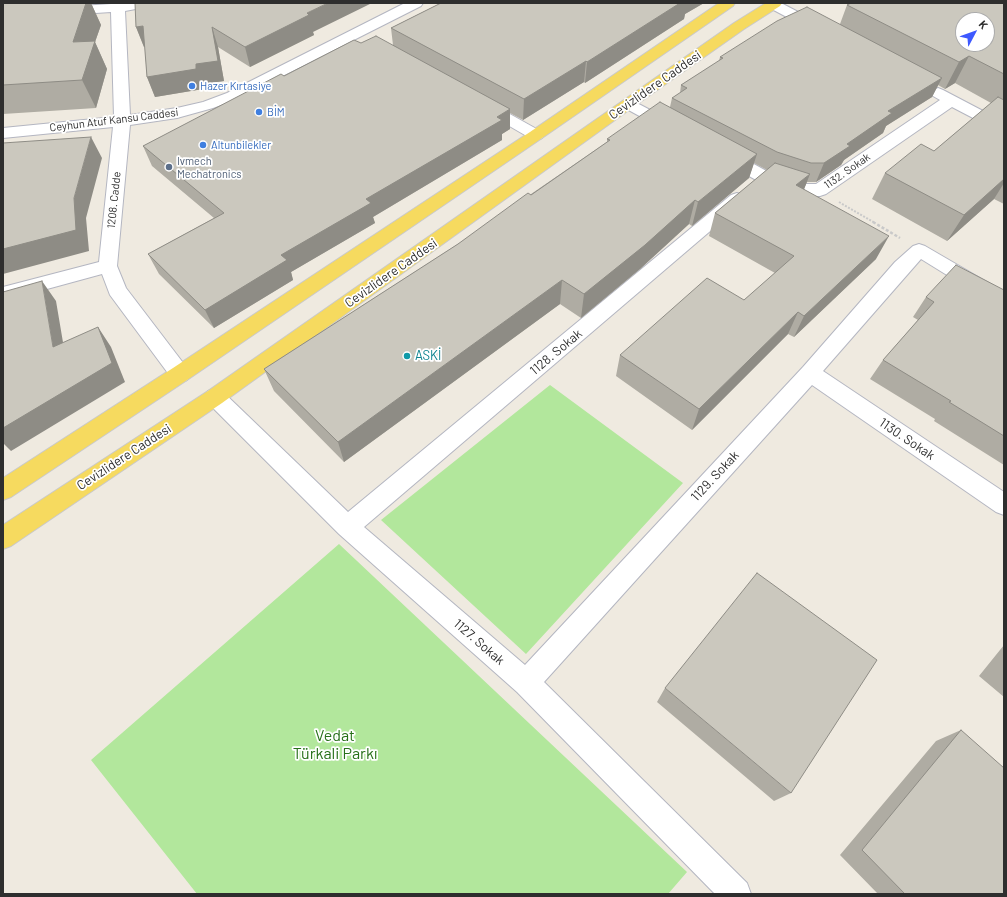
<!DOCTYPE html>
<meta charset="utf-8">
<style>
body{margin:0}
#map{position:relative;width:1007px;height:897px;overflow:hidden;background:#efeae0;font-family:Barlow,sans-serif}
canvas{display:block}
.frame{position:absolute;inset:0;border:4px solid #2e2e2e;pointer-events:none}
.north{position:absolute;left:955px;top:12px;width:40px;height:40px;box-sizing:border-box;background:#fff;border:1px solid #ababab;border-radius:50%;rotate:49deg;font-size:11px;font-weight:700;line-height:16px;text-align:center;color:#2e2e2e}
.north::after{content:'';display:block;margin:auto;width:14px;height:18px;background:#3e59ff;clip-path:polygon(50% 0,100% 100%,50% 72%,0 100%)}
</style>
<div id="map">
<canvas width="1007" height="897"></canvas>
<div class="frame"></div>
<div class="north">K</div>
</div>
<script>
const g = document.querySelector('canvas').getContext('2d');
g.lineJoin = 'round';
function paint(path, color) { g.fillStyle = color; g.fill(path, 'evenodd'); }
const toPath = rows => new Path2D(rows.map(r => 'M' + r).join(''));
function strokePath(path, color, width, dash) { g.strokeStyle = color; g.lineWidth = width; g.lineCap = dash ? 'butt' : 'round'; g.setLineDash(dash || []); g.stroke(path); }
function drawText(font, color, halo, rows, align = 'center') {
  g.font = font + ' Barlow,sans-serif'; g.lineWidth = 3.5; g.setLineDash([]); g.textBaseline = 'middle'; g.strokeStyle = halo; g.fillStyle = color; for (const [text, x, y, turn = 0] of rows) {
    g.save(); g.translate(x, y); g.rotate((+turn || 0) * Math.PI / 180); g.textAlign = isNaN(turn) ? turn : align; if (halo) g.strokeText(text, 0, 0); g.fillText(text, 0, 0); g.restore();
  }
}
const green = toPath([
 [550,385,683,483,526,654,381,520],
 [339,544,687,872,668,894,197,894,91,760]
]);
const pathFar1 = toPath([
 [839,202,875,223]
]);
const path = toPath([
 [873,222,900,238]
]);
const minor = toPath([
 [111,3,154,3,152,6,125,11,130,115,177,108,203,102,227,93,405,3,423,3,421,6,237,99,213,108,177,118,130,125,117,266,126,288,187,368,190,374,187,380,180,382,173,380,110,295,102,274,3,301,3,287,99,262,113,127,3,138,3,128,114,117,111,12,65,15,60,14,58,11,60,8,65,7,111,4,111,3],
 [767,3,781,3,823,25,825,28,823,31,818,32,813,31,768,7,767,3],
 [938,88,943,90,1004,122,1004,133,998,131,952,107,826,194,820,196,802,196,758,181,720,160,718,156,720,152,726,151,732,152,770,173,802,184,816,184,940,100,933,96,930,93,933,90,938,88],
 [628,99,633,101,677,124,679,127,677,130,671,132,665,130,623,107,620,104,623,101,628,99],
 [485,101,490,103,542,132,544,135,542,138,536,140,530,138,480,109,477,106,480,103,485,101],
 [737,193,743,195,746,199,743,203,364,527,525,665,803,367,895,262,913,246,919,244,925,246,1004,292,1004,308,997,306,921,259,823,371,1004,492,1004,515,996,512,812,385,544,682,747,883,751,894,715,894,517,692,339,534,208,403,204,397,208,391,215,389,222,391,348,512,731,195,737,193]
]);
const major = toPath([
 [719,3,735,3,733,6,542,138,187,380,11,497,3,500,3,478,173,368,530,132,719,3],
 [766,3,782,3,780,6,744,29,633,107,222,403,11,546,3,549,3,525,208,391,734,23,766,3]
]);
const wall = toPath([
 [3,3,91,3,101,25,95,42,107,69,96,108,3,114],
 [135,3,313,32,314,35,250,67,218,47,224,81,203,84,203,89,155,97,147,77,145,47,144,47,136,27],
 [441,3,704,3,685,14,684,19,585,83,584,82,523,120,510,113,510,129,502,134,502,140,373,217,375,223,291,272,293,280,214,328,159,274,148,254,214,218,152,166,143,146,284,76,361,43,393,45,391,28],
 [1004,3,1004,204,994,199,947,241,872,199,885,173,934,151,991,103,955,83,945,89,938,85,932,97,886,126,883,133,844,160,841,165,816,182,807,182,804,189,876,259,794,337,788,334,692,430,616,376,620,355,744,300,775,273,709,236,715,213,767,170,754,163,749,178,692,226,689,224,640,269,581,318,560,304,344,462,274,391,264,369,458,244,607,142,607,139,670,107,672,98,680,93,681,85,719,61,720,57,840,24,847,5],
 [1004,290,1004,465,934,421,935,419,870,379,883,360,918,320,913,317,926,297],
 [1004,645,1004,697,979,676],
 [665,688,791,793,774,801,657,702],
 [961,730,1004,894,878,894,840,855,936,741]
]);
const shadedWall = toPath([
 [86,3,91,3,101,25,95,42,107,69,96,108,82,80,73,42],
 [328,3,372,3,313,32,314,35,250,67,245,47,307,13],
 [680,3,704,3,685,14,684,19,585,83,587,62],
 [143,26,151,46,144,47,136,27],
 [212,27,218,47,224,81,203,84,203,89,155,97,147,77,196,64],
 [969,56,955,83,945,89,959,62],
 [586,61,584,82,523,120,524,99],
 [942,78,932,97,886,126,883,133,844,160,841,165,816,182,824,163,888,111],
 [510,109,510,129,502,134,502,140,373,217,375,223,291,272,293,280,214,328,205,310,281,255,366,199],
 [91,137,102,158,86,218,89,251,3,274,3,249,74,198],
 [757,154,749,178,692,226,698,202],
 [810,174,801,197,796,185],
 [1004,179,1004,183,994,199,947,241,964,215],
 [695,200,689,224,640,269,581,318,584,294],
 [889,236,876,259,794,337,804,316],
 [562,280,560,304,344,462,338,442],
 [42,281,56,301,67,366,53,347],
 [798,312,788,334,692,430,699,409],
 [98,327,111,347,125,382,11,451,3,443,3,428]
]);
const building = toPath([
 [3,3,86,3,73,42,95,41,82,80,3,85,3,3],
 [135,3,328,3,307,13,309,15,245,47,212,27,218,61,196,64,196,69,147,77,143,26,136,27,135,3],
 [441,3,680,3,587,62,586,61,524,99,391,28,441,3],
 [851,3,1004,3,1004,74,969,56,959,62,847,5,851,3],
 [963,20,987,20,987,44,963,44,963,20],
 [807,7,942,78,888,111,892,113,847,144,850,146,824,163,811,163,777,152,672,98,687,88,681,85,723,58,720,57,777,21,807,7],
 [376,36,510,109,497,117,502,120,366,199,371,203,281,255,287,260,205,310,148,254,224,213,143,146,281,74,284,76,354,40,361,43,376,36],
 [998,97,1004,100,1004,179,964,215,885,173,921,144,934,151,998,97],
 [660,102,757,154,698,202,695,200,645,245,584,294,562,280,338,442,264,369,458,244,528,193,531,195,610,140,607,139,660,102],
 [91,137,74,198,76,230,3,249,3,143,91,137],
 [775,163,810,174,796,185,889,236,804,316,798,312,699,409,620,355,707,278,744,300,794,256,715,213,775,163],
 [956,265,1004,290,1004,436,949,402,951,401,883,360,934,302,926,297,956,265],
 [42,281,53,347,98,327,112,363,3,428,3,292,42,281],
 [757,573,877,660,791,793,665,688,757,573],
 [961,730,1004,768,1004,894,905,894,862,850,961,730]
]);
const markers = [
 [192,86,4,"#3f7fe0"],
 [259,112,4,"#3f7fe0"],
 [203,145,4,"#3f7fe0"],
 [169,167,4,"#5c6f8a"],
 [407,356,4,"#0f9aa8"]
];
const farShopnames = [
 ["Hazer Kırtasiye",200,86],
 ["BİM",267,112],
 ["Altunbilekler",211,145]
];
const farStreetnames = [
 ["Ceyhun Atuf Kansu Caddesi",114,120,-7],
 ["1132. Sokak",847,171,-35],
 ["1208. Cadde",114,200,-84]
];
const farServicenames = [
 ["Ivmech",177,161],
 ["Mechatronics",177,174]
];
const streetNames = [
 ["Cevizlidere Caddesi",655,85,-35],
 ["Cevizlidere Caddesi",391,273,-35],
 ["1128. Sokak",556,352,-40],
 ["1130. Sokak",907,439,34],
 ["Cevizlidere Caddesi",124,457,-33],
 ["1129. Sokak",715,476,-47],
 ["1127. Sokak",479,642,41]
];
const cultureNames = [
 ["ASKİ",415,356]
];
const nearParknames = [
 ["Vedat",335,736],
 ["Türkali Parkı",335,754]
];
paint(green, '#b2e79c');
strokePath(minor, '#b4b6c1', 2);
strokePath(major, '#c9c9c9', 2);
strokePath(pathFar1, '#c9c9c9', 2, [2, 1.5]);
strokePath(path, '#c9c9c9', 2.5, [3, 2]);
paint(minor, '#fff');
paint(major, '#f6da5f');
paint(wall, '#afaca3');
paint(shadedWall, '#8e8c85');
paint(building, '#cbc8be');
strokePath(building, '#8e8c85', 1);
for (const [x, y, r, color] of markers) { const dot = new Path2D(); dot.arc(x, y, r, 0, 2 * Math.PI); g.fillStyle = color; g.fill(dot); strokePath(dot, '#fff', 1.5); }
drawText('11px', '#366cbe', '#fff', farShopnames, 'left');
drawText('11px', '#2e2e2e', '#fff', farStreetnames);
drawText('11px', '#4e5e75', '#fff', farServicenames, 'left');
drawText('13px', '#2e2e2e', '#fff', streetNames);
drawText('13px', '#0d838f', '#fff', cultureNames, 'left');
drawText('16px', '#277019', '#fff', nearParknames);
</script>
